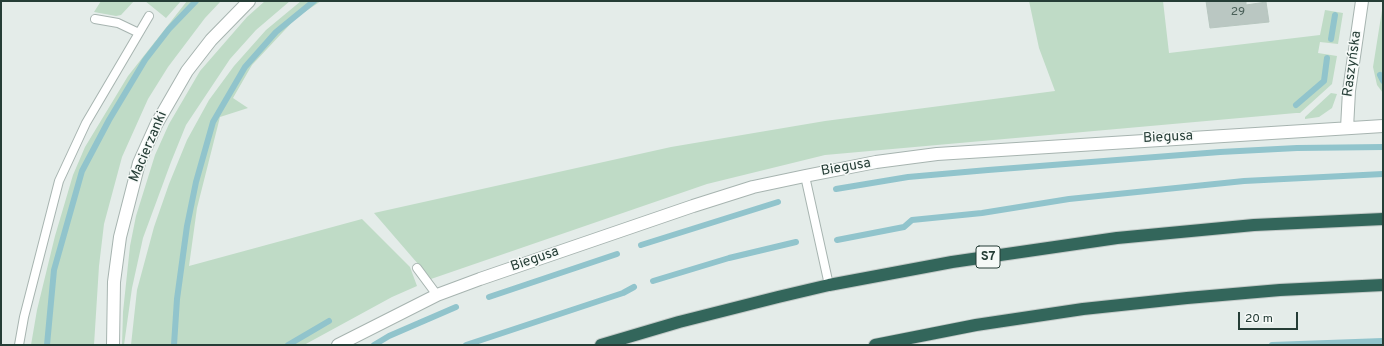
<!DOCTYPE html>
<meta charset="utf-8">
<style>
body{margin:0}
#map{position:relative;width:1384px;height:346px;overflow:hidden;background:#e4ece9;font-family:Overpass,sans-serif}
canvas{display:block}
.frame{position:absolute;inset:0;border:2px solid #253d36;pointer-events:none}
.scale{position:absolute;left:1238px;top:312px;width:60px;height:18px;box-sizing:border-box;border:2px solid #253d36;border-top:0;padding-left:5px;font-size:12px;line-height:14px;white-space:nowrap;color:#253d36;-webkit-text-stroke:3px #f5f9f7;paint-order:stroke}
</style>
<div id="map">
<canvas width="1384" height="346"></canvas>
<div class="frame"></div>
<div class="scale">20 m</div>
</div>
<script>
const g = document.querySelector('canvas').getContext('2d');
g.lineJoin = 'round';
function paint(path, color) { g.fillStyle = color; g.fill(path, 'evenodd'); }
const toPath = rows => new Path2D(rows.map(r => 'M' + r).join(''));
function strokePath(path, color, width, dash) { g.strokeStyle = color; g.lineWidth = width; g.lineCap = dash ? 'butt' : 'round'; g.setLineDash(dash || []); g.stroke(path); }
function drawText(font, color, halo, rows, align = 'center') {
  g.font = font + ' Overpass,sans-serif'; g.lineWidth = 3; g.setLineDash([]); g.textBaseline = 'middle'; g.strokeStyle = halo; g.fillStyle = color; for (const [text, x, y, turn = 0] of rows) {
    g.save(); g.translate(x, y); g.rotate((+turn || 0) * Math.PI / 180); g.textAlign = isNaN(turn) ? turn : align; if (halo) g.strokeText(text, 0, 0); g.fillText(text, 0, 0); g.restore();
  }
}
const green = toPath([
 [101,1,134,1,121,15,116,16,94,12],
 [145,1,181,1,166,18],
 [187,1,221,1,205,18,168,67,148,99,122,157,104,224,99,266,94,345,31,345,37,310,55,236,73,175,85,147,128,76],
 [265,1,290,1,256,30,230,59,186,125,171,162,143,238,132,288,124,345,122,345,123,312,130,246,136,216,155,155,169,124,200,71,247,17],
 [301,1,321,1,297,17,252,65,233,98,248,108,220,117,197,208,189,266,362,219,410,267,417,286,392,297,304,345,131,345,137,290,154,227,169,184,187,140,209,100,234,66,266,30],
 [1029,1,1163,1,1169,53,1320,35,1325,10,1343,13,1338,44,1320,42,1318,53,1337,56,1332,84,1300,113,1296,113,825,155,707,184,431,279,374,213,671,147,825,121,1055,91,1039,48],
 [1383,4,1383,93,1377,85,1373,67],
 [1331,93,1337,94,1332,108,1319,117,1305,119,1305,117]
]);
const stream = toPath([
 [1331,39,1335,15],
 [1380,75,1383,81],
 [1296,105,1324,81,1327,58],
 [836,189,908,177,988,170,1220,152,1297,148,1383,147],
 [837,240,904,227,912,220,982,213,1069,199,1244,181,1383,174],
 [641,245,778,202],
 [653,281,729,258,796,242],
 [489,297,617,254],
 [47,345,54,270,82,171,109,120,145,60,169,29,196,1],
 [174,345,177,299,187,226,196,182,213,122,245,67,276,32,314,1],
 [288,345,329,321],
 [374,345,389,336,456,307],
 [466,345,623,293,634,287],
 [1272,345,1383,341]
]);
const building = toPath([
 [1206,1,1246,1,1246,5,1266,2,1269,22,1210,28,1206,1]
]);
const lane = toPath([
 [95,19,118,23,139,33],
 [805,176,829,285],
 [417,268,437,295],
 [19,345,24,317,59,181,86,123,149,16]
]);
const street = toPath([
 [1347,128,1349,91,1362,1],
 [113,345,114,282,120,237,139,163,157,123,187,71,211,40,249,1],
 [338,345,437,295,480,279,693,206,753,187,805,176,876,162,937,154,1383,126]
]);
const highway = toPath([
 [601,345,679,322,778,297,829,285,952,262,1117,238,1254,225,1383,219],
 [875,345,976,325,1083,309,1187,298,1280,290,1383,285]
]);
const numberNames = [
 ["29",1238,13]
];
const shields = [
 [988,257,24]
];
const shieldNames = [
 ["S7",988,257]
];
const streetNames = [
 ["Raszyńska",1353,64,-82],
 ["Biegusa",1168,138,-3],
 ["Macierzanki",149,147,-67],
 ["Biegusa",846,168,-10],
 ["Biegusa",535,260,-19]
];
paint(green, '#bfdbc6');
strokePath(stream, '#91c4cc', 6);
paint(building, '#bac7c2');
strokePath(building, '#b7c6bf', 1);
strokePath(lane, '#a7b4b0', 10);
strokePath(street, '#a7b4b0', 14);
strokePath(highway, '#c2c9c7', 14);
strokePath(lane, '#fff', 8);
strokePath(street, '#fff', 12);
strokePath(highway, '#33665b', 12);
drawText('12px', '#4a6059', null, numberNames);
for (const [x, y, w] of shields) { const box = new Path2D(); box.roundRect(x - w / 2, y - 11, w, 22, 3); g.fillStyle = '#f5f9f7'; g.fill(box); strokePath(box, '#253d36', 1); }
drawText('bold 13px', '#253d36', null, shieldNames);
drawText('14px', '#253d36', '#f5f9f7', streetNames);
</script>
